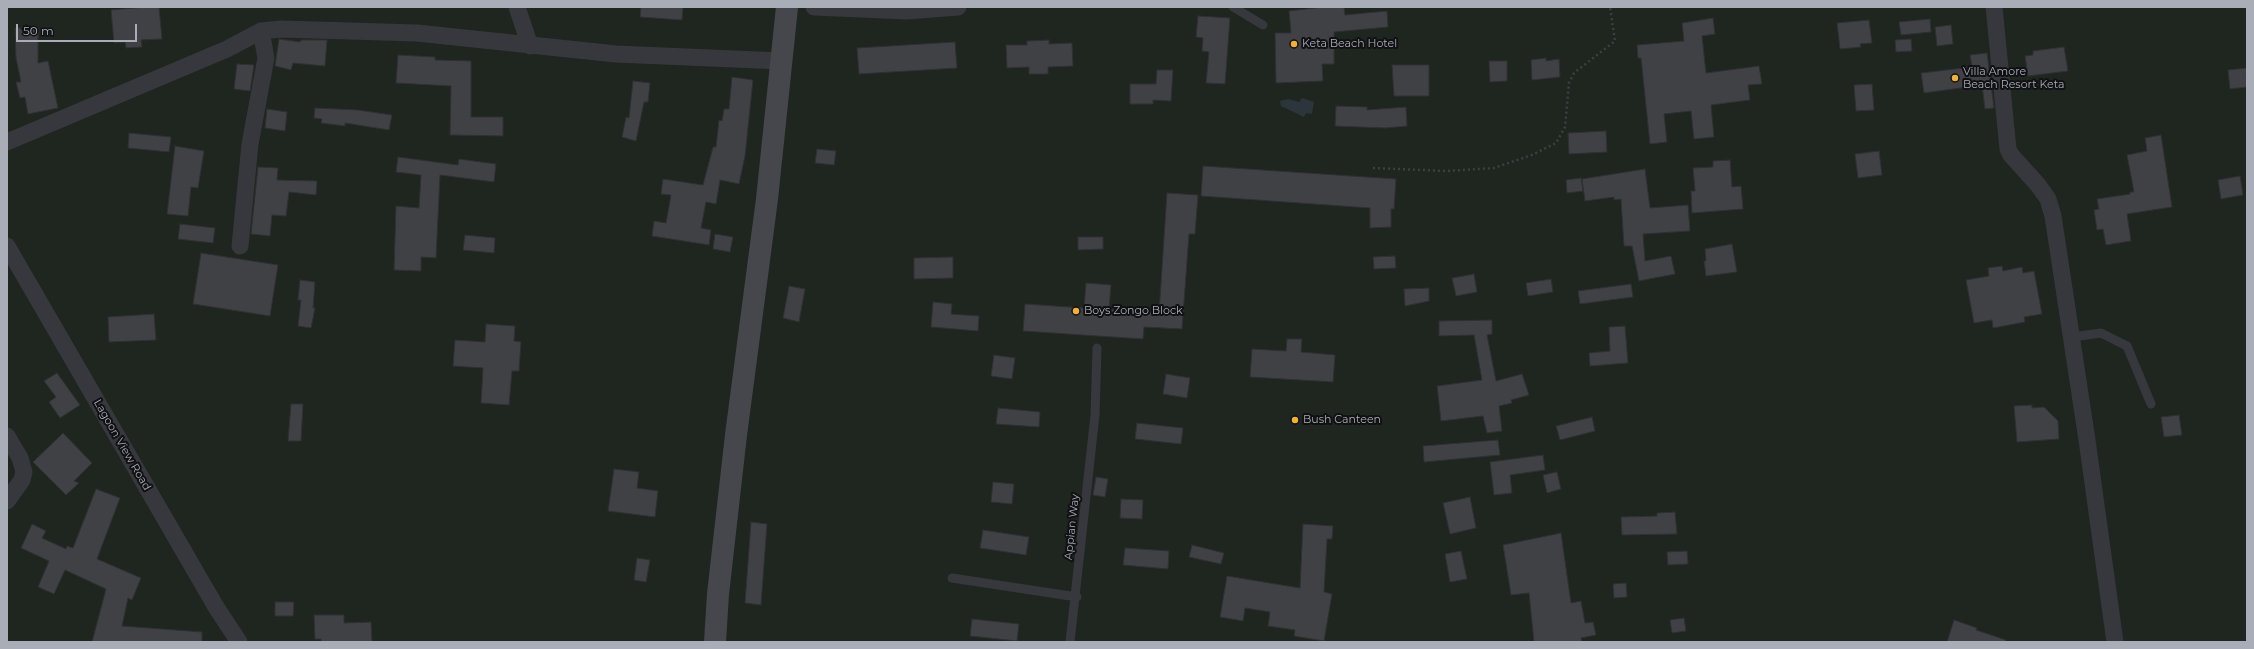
<!DOCTYPE html>
<style>
body{margin:0}
#map{position:relative;width:2254px;height:649px;overflow:hidden;background:#161618;font-family:Montserrat,sans-serif}
canvas{display:block}
.frame{position:absolute;inset:0;border:8px solid #a8adb8;pointer-events:none}
.scale{position:absolute;left:16px;top:24px;width:121px;height:18px;box-sizing:border-box;border:2px solid #a8adb8;border-top:0;padding-left:5px;font-size:12px;line-height:14px;white-space:nowrap;color:#a8adb8;-webkit-text-stroke:3px #111113;paint-order:stroke}
</style>
<div id="map">
<canvas width="2254" height="649"></canvas>
<div class="frame"></div>
<div class="scale">50 m</div>
</div>
<script>
const g = document.querySelector('canvas').getContext('2d');
g.lineJoin = 'round';
function paint(path, color) { g.fillStyle = color; g.fill(path, 'evenodd'); }
const toPath = rows => new Path2D(rows.map(r => 'M' + r).join(''));
function strokePath(path, color, width, dash) { g.strokeStyle = color; g.lineWidth = width; g.lineCap = dash ? 'butt' : 'round'; g.setLineDash(dash || []); g.stroke(path); }
function drawText(font, color, halo, rows, align = 'center') {
  g.font = font + ' Montserrat,sans-serif'; g.lineWidth = 4; g.setLineDash([]); g.textBaseline = 'middle'; g.strokeStyle = halo; g.fillStyle = color; for (const [text, x, y, turn = 0] of rows) {
    g.save(); g.translate(x, y); g.rotate((+turn || 0) * Math.PI / 180); g.textAlign = isNaN(turn) ? turn : align; if (halo) g.strokeText(text, 0, 0); g.fillText(text, 0, 0); g.restore();
  }
}
const green = toPath([
 [7,7,2247,7,2247,642,7,642]
]);
const water = toPath([
 [1302,98,1314,102,1312,114,1306,113,1304,117,1281,106,1280,101,1288,99,1299,102]
]);
const building = toPath([
 [145,7,159,7,162,39,141,40,142,47,126,48,125,42,114,43,111,10,145,7],
 [641,7,683,7,682,20,640,17,641,7],
 [1323,7,1344,7,1345,15,1387,11,1388,27,1334,32,1334,64,1322,64,1323,81,1276,83,1275,33,1291,33,1289,11,1323,7],
 [1198,16,1230,18,1225,84,1206,83,1209,52,1202,51,1203,38,1196,37,1198,16],
 [1713,18,1715,34,1702,36,1706,73,1759,66,1762,84,1748,85,1750,100,1711,105,1714,137,1694,139,1691,111,1664,114,1667,142,1650,144,1641,58,1638,58,1637,45,1684,41,1682,23,1713,18],
 [1930,19,1931,32,1901,35,1899,22,1930,19],
 [1869,20,1872,43,1860,44,1861,47,1840,49,1837,23,1869,20],
 [1951,25,1953,44,1937,46,1935,27,1951,25],
 [15,28,38,28,38,63,48,61,58,108,28,114,25,97,20,98,16,82,21,82,16,58,15,28],
 [279,39,300,42,301,40,327,40,325,66,293,63,291,70,275,66,279,39],
 [1911,39,1912,51,1896,52,1895,40,1911,39],
 [1049,40,1049,44,1072,43,1073,66,1048,67,1048,74,1029,74,1029,67,1007,68,1006,45,1027,45,1027,41,1049,40],
 [955,42,957,68,859,74,857,48,955,42],
 [2064,47,2068,71,2028,76,2025,56,2033,55,2033,51,2064,47],
 [1987,53,1994,108,1985,109,1982,85,1924,93,1921,73,1972,67,1970,55,1987,53],
 [398,55,435,57,435,60,471,61,471,117,503,117,503,136,450,135,451,86,396,83,398,55],
 [1546,58,1546,61,1559,59,1560,77,1532,80,1531,60,1546,58],
 [1489,61,1507,61,1507,81,1490,82,1489,61],
 [237,64,254,65,250,91,234,89,237,64],
 [1392,65,1429,65,1429,96,1394,96,1392,65],
 [2247,68,2247,87,2230,89,2228,70,2247,68],
 [1157,70,1173,70,1171,101,1153,100,1153,104,1130,104,1130,84,1156,84,1157,70],
 [732,77,753,80,745,156,739,184,720,180,716,204,706,202,701,228,711,230,709,245,652,236,654,221,666,223,671,195,661,194,663,179,703,185,713,147,716,147,719,120,722,121,724,109,729,109,732,77],
 [633,81,650,83,648,102,644,102,636,141,622,137,626,117,629,118,633,81],
 [1872,84,1874,110,1856,111,1854,85,1872,84],
 [1336,106,1367,107,1367,110,1406,107,1407,126,1385,128,1335,126,1336,106],
 [315,108,358,110,392,115,389,130,345,123,345,126,321,123,322,119,314,118,315,108],
 [267,109,287,112,285,131,265,128,267,109],
 [1606,131,1607,152,1569,154,1568,133,1606,131],
 [129,133,171,137,169,152,128,148,129,133],
 [2161,135,2172,207,2127,214,2131,241,2106,245,2103,229,2097,230,2094,210,2099,209,2097,199,2130,194,2130,192,2134,192,2127,155,2147,151,2145,138,2161,135],
 [175,146,204,151,198,188,191,187,188,216,167,214,175,146],
 [817,149,836,151,834,165,815,163,817,149],
 [1879,151,1882,175,1858,178,1855,154,1879,151],
 [398,157,458,165,459,159,496,164,494,182,440,175,436,258,421,257,421,271,394,270,396,206,419,208,421,175,396,172,398,157],
 [1730,160,1732,187,1741,186,1743,209,1692,213,1691,191,1695,191,1693,168,1713,167,1713,161,1730,160],
 [1203,166,1396,179,1394,209,1391,209,1391,227,1370,228,1370,208,1201,196,1203,166],
 [258,167,278,168,277,180,317,181,316,195,289,192,286,216,272,215,270,236,251,234,258,167],
 [1645,169,1650,208,1688,205,1690,231,1643,234,1645,261,1671,256,1675,274,1639,281,1632,246,1624,246,1621,199,1614,200,1614,197,1585,201,1582,179,1645,169],
 [2240,176,2243,195,2221,199,2218,180,2240,176],
 [1581,178,1583,191,1567,193,1566,180,1581,178],
 [1167,193,1198,195,1195,234,1189,234,1182,329,1144,327,1143,339,1023,331,1025,304,1084,308,1086,283,1111,285,1109,309,1159,313,1167,193],
 [180,224,215,228,213,243,178,239,180,224],
 [715,234,733,237,730,252,713,249,715,234],
 [465,235,495,238,494,253,463,250,465,235],
 [1078,237,1103,237,1103,249,1078,250,1078,237],
 [1732,244,1737,272,1706,276,1704,261,1706,261,1705,249,1732,244],
 [201,253,278,265,270,316,193,304,201,253],
 [1395,256,1396,268,1374,269,1373,257,1395,256],
 [953,257,953,278,914,279,914,258,953,257],
 [2002,266,2003,271,2022,267,2023,273,2034,271,2042,314,2024,317,2025,322,1993,328,1992,320,1974,323,1966,280,1989,276,1988,268,2002,266],
 [1474,274,1477,292,1456,296,1452,278,1474,274],
 [1551,279,1553,292,1528,296,1526,283,1551,279],
 [300,280,315,282,313,308,315,308,311,328,298,326,301,300,298,300,300,280],
 [1631,284,1633,297,1580,304,1578,291,1631,284],
 [789,286,805,289,799,322,783,318,789,286],
 [1429,288,1429,301,1405,306,1404,289,1429,288],
 [933,302,952,304,951,314,979,316,978,331,931,327,933,302],
 [154,314,156,340,109,342,108,317,154,314],
 [1492,320,1492,334,1487,335,1496,381,1522,374,1529,395,1511,400,1512,403,1499,406,1502,431,1487,433,1483,416,1441,421,1437,386,1482,380,1474,335,1439,336,1439,321,1492,320],
 [486,324,515,326,514,341,521,342,519,371,512,371,509,405,481,403,483,368,453,366,455,340,485,342,486,324],
 [1625,326,1628,363,1590,366,1589,353,1610,351,1609,327,1625,326],
 [1287,339,1302,339,1301,352,1335,355,1333,382,1250,377,1252,349,1286,351,1287,339],
 [994,355,1015,358,1012,379,991,376,994,355],
 [57,373,80,405,60,418,49,402,56,397,44,381,57,373],
 [1166,374,1190,378,1187,398,1163,394,1166,374],
 [291,404,303,404,301,441,288,441,291,404],
 [2032,405,2032,408,2044,407,2058,421,2059,439,2017,442,2014,406,2032,405],
 [998,408,1040,412,1039,427,996,424,998,408],
 [2179,415,2182,435,2164,437,2161,417,2179,415],
 [1592,417,1595,431,1560,440,1556,426,1592,417],
 [1137,423,1183,428,1181,444,1135,439,1137,423],
 [63,433,92,463,74,481,79,483,66,495,33,462,63,433],
 [1498,440,1500,455,1424,462,1423,446,1498,440],
 [1543,455,1545,470,1510,475,1512,493,1494,495,1490,462,1543,455],
 [614,469,639,472,637,488,658,491,655,517,608,511,614,469],
 [1557,472,1561,489,1547,493,1543,475,1557,472],
 [1096,477,1108,479,1105,497,1093,495,1096,477],
 [993,482,1014,484,1012,504,991,502,993,482],
 [96,489,120,498,97,559,141,578,132,600,128,598,122,626,202,632,202,642,92,642,106,589,65,570,54,594,38,587,49,561,21,548,32,524,46,531,42,538,66,549,67,546,73,548,96,489],
 [1470,497,1476,528,1450,534,1443,503,1470,497],
 [1121,499,1143,500,1142,519,1120,518,1121,499],
 [1675,512,1677,534,1622,535,1621,517,1657,516,1657,513,1675,512],
 [751,522,767,524,761,605,745,603,751,522],
 [1303,524,1333,526,1332,539,1327,539,1324,592,1332,594,1324,641,1294,636,1295,630,1268,626,1270,612,1245,608,1243,621,1220,617,1227,576,1300,588,1303,524],
 [983,530,1029,537,1026,555,980,548,983,530],
 [1561,533,1571,603,1581,601,1585,623,1593,622,1596,635,1581,638,1582,642,1534,642,1529,593,1511,595,1503,545,1561,533],
 [1192,545,1224,553,1221,564,1189,557,1192,545],
 [1125,548,1169,551,1168,569,1123,565,1125,548],
 [1461,551,1467,579,1450,582,1445,554,1461,551],
 [1687,551,1688,564,1668,565,1667,552,1687,551],
 [637,558,650,560,646,582,634,580,637,558],
 [1626,583,1627,597,1614,598,1613,584,1626,583],
 [275,602,294,602,293,616,275,616,275,602],
 [314,615,344,615,344,623,371,622,372,642,321,642,321,639,315,639,314,615],
 [1684,618,1686,631,1672,633,1670,620,1684,618],
 [972,619,1019,624,1017,641,970,636,972,619],
 [1954,620,1977,628,1976,630,2006,640,2005,642,1947,642,1954,620]
]);
const path = toPath([
 [1373,168,1447,171,1494,168,1532,155,1556,143,1565,127,1569,83,1574,73,1615,41,1610,7]
]);
const service = toPath([
 [1233,7,1263,25],
 [2072,337,2101,333,2127,346,2151,404],
 [952,578,1077,597],
 [1070,642,1095,415,1097,348]
]);
const minor = toPath([
 [517,7,530,46],
 [814,7,907,11,958,7],
 [1994,7,2008,149,2011,155,2038,185,2048,199,2053,216,2087,440,2115,642],
 [7,142,227,49,261,31,281,29,417,33,616,54,782,61],
 [7,246,216,607,239,642],
 [240,246,250,144,266,58,261,31],
 [7,436,20,458,24,472,22,480,7,501]
]);
const secondary = toPath([
 [715,642,718,594,736,435,767,199,787,7]
]);
const markers = [
 [1294,44,4,"#f2b134"],
 [1955,78,4,"#f2b134"],
 [1076,311,4,"#f2b134"],
 [1295,420,4,"#f2b134"]
];
const poiNames = [
 ["Keta Beach Hotel",1302,44],
 ["Villa Amore",1963,72],
 ["Beach Resort Keta",1963,85],
 ["Boys Zongo Block",1084,311],
 ["Bush Canteen",1303,420]
];
const streetNames = [
 ["Lagoon View Road",122,445,60],
 ["Appian Way",1072,527,-84]
];
paint(green, '#1e261f');
paint(water, '#2c353c');
paint(building, '#404145');
strokePath(building, '#303034', 1);
strokePath(path, '#3d3f44', 2.5, [2, 3]);
strokePath(service, '#37383d', 9);
strokePath(minor, '#37383d', 17);
strokePath(secondary, '#45474d', 22);
for (const [x, y, r, color] of markers) { const dot = new Path2D(); dot.arc(x, y, r, 0, 2 * Math.PI); g.fillStyle = color; g.fill(dot); strokePath(dot, '#111113', 1.5); }
drawText('11px', '#a8adb8', '#111113', poiNames, 'left');
drawText('11px', '#a8adb8', '#111113', streetNames);
</script>
